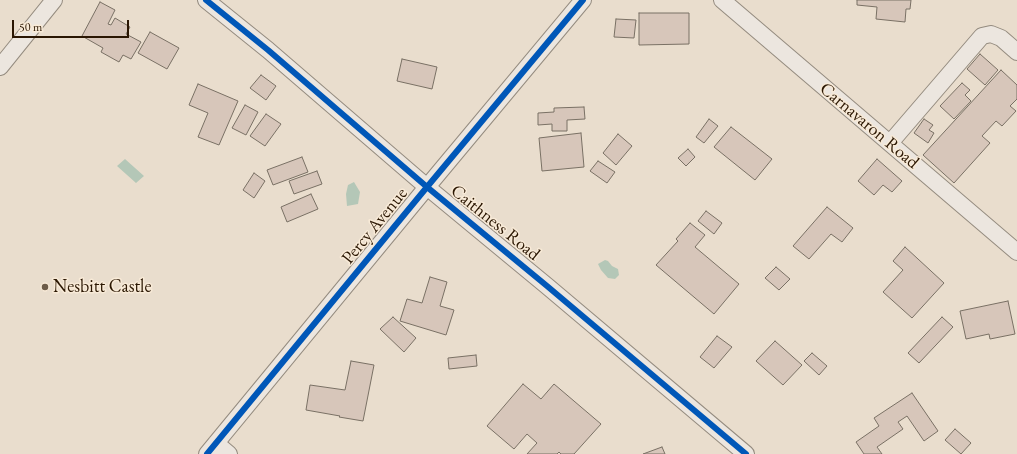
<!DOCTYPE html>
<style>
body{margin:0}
#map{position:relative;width:1017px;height:454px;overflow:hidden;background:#e9ddcd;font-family:"EB Garamond",serif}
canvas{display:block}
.scale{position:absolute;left:12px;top:20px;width:117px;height:18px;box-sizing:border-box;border:2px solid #2a1602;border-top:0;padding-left:5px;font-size:12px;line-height:14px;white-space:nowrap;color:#2a1602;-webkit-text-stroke:3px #f8ead7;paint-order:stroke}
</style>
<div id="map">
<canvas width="1017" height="454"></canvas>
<div class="scale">50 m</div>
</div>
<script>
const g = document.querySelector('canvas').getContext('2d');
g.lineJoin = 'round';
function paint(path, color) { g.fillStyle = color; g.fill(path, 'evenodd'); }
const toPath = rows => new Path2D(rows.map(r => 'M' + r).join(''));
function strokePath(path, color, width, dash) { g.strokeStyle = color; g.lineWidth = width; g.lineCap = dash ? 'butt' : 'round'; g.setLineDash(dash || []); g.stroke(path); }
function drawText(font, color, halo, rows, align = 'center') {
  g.font = font + ' "EB Garamond",serif'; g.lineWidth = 3; g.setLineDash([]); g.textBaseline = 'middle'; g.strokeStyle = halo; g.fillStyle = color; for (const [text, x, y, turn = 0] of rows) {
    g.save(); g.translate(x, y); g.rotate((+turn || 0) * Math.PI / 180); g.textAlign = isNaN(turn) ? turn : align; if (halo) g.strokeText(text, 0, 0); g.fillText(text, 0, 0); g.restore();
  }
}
const water = toPath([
 [125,159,144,176,136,183,117,166],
 [354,182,360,192,358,204,347,206,346,194,348,185],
 [605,260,608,261,612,266,618,269,619,275,615,279,608,278,601,270,598,264]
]);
const building = toPath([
 [857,0,911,0,910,9,906,9,905,22,876,19,877,7,857,5,857,0],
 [100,2,115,10,108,24,111,25,115,18,130,27,126,34,141,42,131,59,123,55,119,62,101,52,103,48,82,36,100,2],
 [639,13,689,13,689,44,639,45,639,13],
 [616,19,636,20,634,38,614,37,616,19],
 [150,32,179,48,167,69,138,53,150,32],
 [980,54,998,70,985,85,967,69,980,54],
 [402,59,437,67,432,89,397,81,402,59],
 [1001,70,1017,85,1017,99,1010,106,1016,111,1002,126,996,121,982,136,990,143,954,183,923,155,1001,70],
 [261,75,276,86,266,100,250,88,261,75],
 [962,83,970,90,965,95,971,101,954,119,940,106,962,83],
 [198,84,238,101,219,145,198,137,208,113,189,105,198,84],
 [245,105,258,112,246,135,232,128,245,105],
 [584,107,585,119,567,120,567,131,552,131,552,124,538,125,538,113,554,112,554,108,584,107],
 [266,114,281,124,265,146,250,136,266,114],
 [709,119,718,126,704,143,696,137,709,119],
 [924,119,933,125,929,130,934,133,928,143,914,133,924,119],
 [731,127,772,159,755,180,714,147,731,127],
 [581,133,584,167,542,171,539,138,581,133],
 [618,134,632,146,616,165,603,153,618,134],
 [688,149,695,157,686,166,678,158,688,149],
 [302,157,308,172,273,185,267,170,302,157],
 [877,159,902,181,892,192,883,185,874,195,858,181,877,159],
 [598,161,615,172,607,183,590,171,598,161],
 [317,171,322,184,294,194,289,181,317,171],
 [254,173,265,181,254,198,243,190,254,173],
 [311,194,318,209,287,222,281,207,311,194],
 [827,207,853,228,842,242,831,234,809,259,793,246,827,207],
 [706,211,722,223,714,234,698,221,706,211],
 [690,223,705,235,695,247,739,284,714,314,656,265,678,241,676,239,690,223],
 [905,247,944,283,912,318,883,292,903,270,893,261,905,247],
 [776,267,790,279,779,290,765,278,776,267],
 [430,277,447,282,440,306,454,310,446,335,400,321,407,299,422,303,430,277],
 [1008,301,1015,334,990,339,989,334,966,339,960,311,1008,301],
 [393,317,416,338,404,352,380,329,393,317],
 [942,317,953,327,919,363,908,353,942,317],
 [717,336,732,347,714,368,700,357,717,336],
 [775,341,802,365,783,385,756,361,775,341],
 [812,353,827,366,819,375,804,361,812,353],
 [476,355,477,366,449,369,448,358,476,355],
 [351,361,374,365,363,421,339,417,340,416,306,410,310,385,345,390,351,361],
 [523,384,541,399,554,384,601,424,574,454,561,454,559,452,557,454,527,454,537,443,527,434,514,449,487,426,523,384],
 [912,393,938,431,924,441,907,416,898,422,903,429,877,447,882,454,864,454,856,442,879,426,874,418,912,393],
 [955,429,971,443,961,454,945,440,955,429],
 [662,447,665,454,643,454,662,447]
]);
const street = toPath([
 [206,0,268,50,427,187,547,286,746,454],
 [722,0,1017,252],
 [0,67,54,0],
 [890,143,982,36,991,34,1001,38,1017,52],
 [216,443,229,454],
 [207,454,427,187,583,0]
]);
const cycleway = toPath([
 [206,0,268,50,427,187,547,286,746,454],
 [207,454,427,187,583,0]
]);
const markers = [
 [45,287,4,"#6d5c49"]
];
const streetNames = [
 ["Carnavaron Road",869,126,40],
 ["Caithness Road",495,223,39],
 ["Percy Avenue",375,226,-51]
];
const poiNames = [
 ["Nesbitt Castle",53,287]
];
paint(water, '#b4c7b7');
paint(building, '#d7c6ba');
strokePath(building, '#797064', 1);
strokePath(street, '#948b7f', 18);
strokePath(street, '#ece6df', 16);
strokePath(cycleway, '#0057b8', 6);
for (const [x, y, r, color] of markers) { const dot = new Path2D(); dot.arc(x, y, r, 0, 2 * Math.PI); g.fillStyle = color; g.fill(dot); strokePath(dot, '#f8ead7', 1.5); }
drawText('18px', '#2a1602', '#f8ead7', streetNames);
drawText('18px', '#2a1602', '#f8ead7', poiNames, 'left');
</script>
